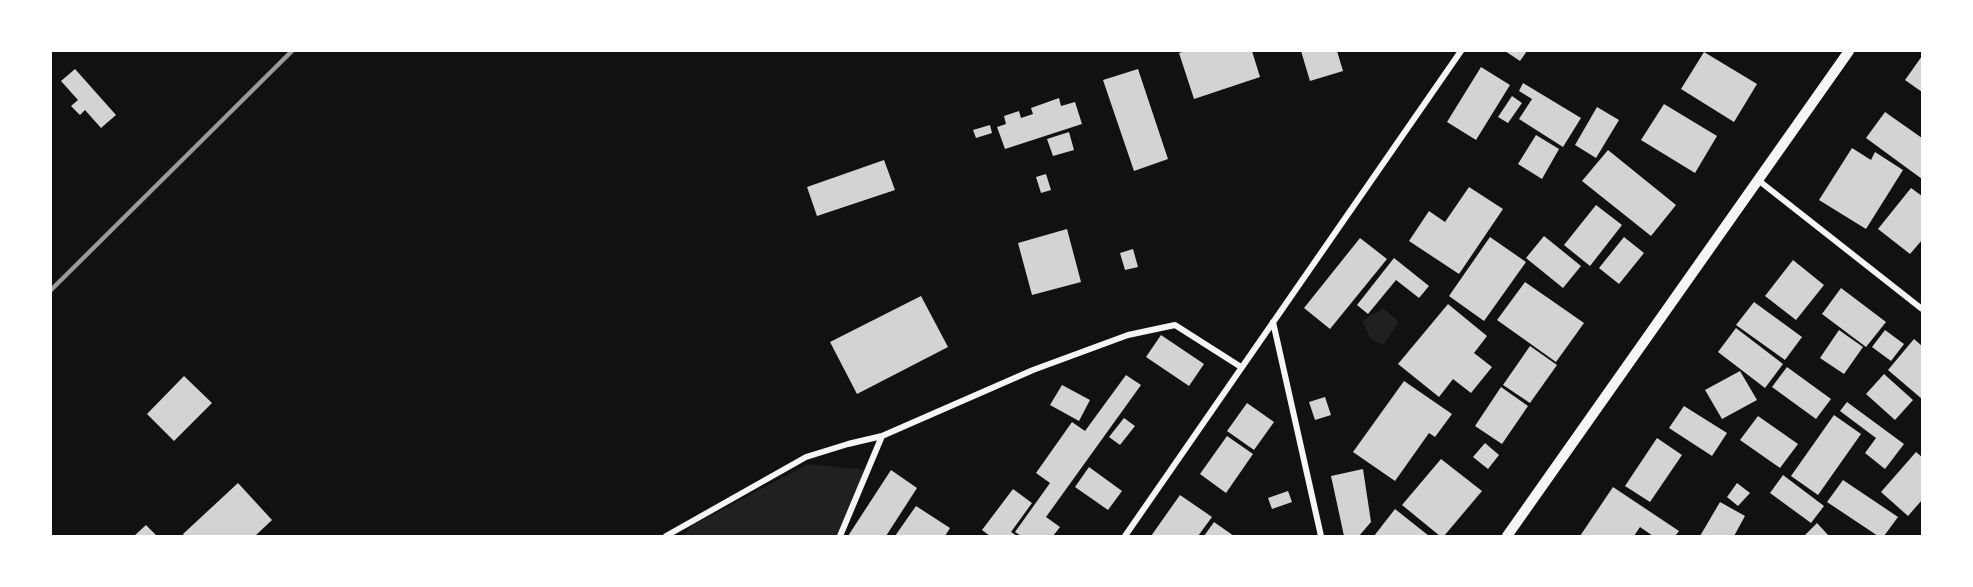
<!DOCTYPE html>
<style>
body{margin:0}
#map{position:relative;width:1973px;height:587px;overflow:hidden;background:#111;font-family:Helvetica,sans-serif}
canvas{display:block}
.frame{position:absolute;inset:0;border:52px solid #fff;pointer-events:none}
</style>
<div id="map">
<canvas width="1973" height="587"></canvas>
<div class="frame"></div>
</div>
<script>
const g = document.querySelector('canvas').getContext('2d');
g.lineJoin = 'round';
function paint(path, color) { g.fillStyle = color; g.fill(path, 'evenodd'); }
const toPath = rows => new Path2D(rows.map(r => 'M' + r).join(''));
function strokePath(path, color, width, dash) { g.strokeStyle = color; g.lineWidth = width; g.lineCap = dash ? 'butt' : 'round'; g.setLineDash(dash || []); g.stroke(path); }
const green = toPath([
 [1383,308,1399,322,1383,345,1371,339,1362,321],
 [808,464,867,470,836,536,682,536,693,525]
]);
const building = toPath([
 [1186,51,1252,51,1260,77,1194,99,1179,53],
 [1301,51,1337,51,1343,71,1310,81],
 [1505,51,1527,51,1520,61],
 [1704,52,1757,84,1734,122,1681,89],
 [1922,56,1922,92,1905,80],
 [1481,67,1510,85,1476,140,1447,122],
 [75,69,116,115,101,128,85,110,80,115,71,106,78,100,61,81],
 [1138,69,1168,159,1134,171,1103,80],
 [1523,83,1581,118,1563,147,1519,119,1532,99,1519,91],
 [1512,96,1522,103,1508,123,1498,117],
 [1059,98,1061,106,1075,102,1082,124,1005,149,997,127,1006,124,1004,116,1019,111,1021,118,1033,114,1031,108],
 [1664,104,1717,136,1695,173,1641,140],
 [1597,107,1619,120,1596,158,1575,145],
 [1885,112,1922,138,1922,179,1866,138],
 [990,125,992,133,976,138,973,130],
 [1069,132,1074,150,1053,156,1047,139],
 [1536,135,1559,149,1542,179,1518,164],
 [1852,148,1871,160,1875,152,1903,170,1866,229,1819,200],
 [1608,150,1676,205,1651,236,1582,181],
 [884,160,895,190,817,216,807,187],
 [1046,174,1051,190,1041,193,1036,177],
 [1469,187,1503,209,1459,274,1409,241,1429,211,1445,222],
 [1911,188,1922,196,1922,240,1910,254,1878,229],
 [1596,205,1622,225,1590,266,1564,245],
 [1067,229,1081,282,1032,295,1018,243],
 [1544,236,1581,266,1563,288,1526,258],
 [1490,237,1526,262,1484,321,1449,296],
 [1624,237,1644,253,1619,284,1599,268],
 [1360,238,1387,259,1330,329,1304,308],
 [1133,249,1138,267,1125,270,1120,253],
 [1394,258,1429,286,1419,298,1396,280,1368,314,1357,305],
 [1793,260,1824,285,1796,320,1765,296],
 [1525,282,1584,323,1556,362,1497,320],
 [1841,288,1886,322,1866,347,1822,314],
 [921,296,948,347,857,394,830,342],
 [1754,302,1802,337,1785,360,1736,325],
 [1448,304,1487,336,1474,353,1492,367,1471,393,1453,379,1439,397,1398,364],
 [1736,328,1783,364,1765,388,1718,352],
 [1839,330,1863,347,1844,374,1820,358],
 [1885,330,1904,344,1891,361,1872,347],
 [1161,335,1204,364,1189,386,1146,357],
 [1914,339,1922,346,1922,399,1888,370],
 [1530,346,1557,365,1530,403,1503,385],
 [1787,367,1831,399,1816,419,1772,387],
 [1740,371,1757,400,1722,419,1705,390],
 [1884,374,1913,400,1895,420,1866,394],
 [1126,375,1141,385,1046,517,1060,527,1053,536,1021,536,1015,532,1050,483,1036,473,1072,422,1085,431],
 [184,376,212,403,174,441,147,414],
 [1404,381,1452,414,1435,437,1429,433,1395,481,1353,452],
 [1062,385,1090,400,1079,421,1050,405],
 [1501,387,1528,406,1502,444,1475,426],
 [1325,397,1331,415,1315,420,1309,402],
 [1847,402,1904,444,1885,469,1865,453,1876,438,1840,411],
 [1247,403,1274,422,1254,450,1227,431],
 [1684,406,1727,433,1712,456,1669,428],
 [1834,415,1861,434,1818,495,1791,476],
 [1758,416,1798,444,1780,468,1740,440],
 [1124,418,1135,426,1120,445,1109,437],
 [1227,436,1253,454,1226,493,1200,474],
 [1657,438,1682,455,1650,502,1625,486],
 [1485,443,1499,455,1488,469,1473,457],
 [1916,452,1922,457,1922,500,1908,516,1881,492],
 [1441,459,1482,491,1444,536,1440,536,1402,505],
 [1089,467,1122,491,1108,510,1075,487],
 [1363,469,1371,522,1359,536,1344,536,1331,476],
 [891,470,917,488,886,536,848,536],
 [1783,475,1824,506,1811,523,1770,493],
 [1843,480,1898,517,1884,536,1878,536,1827,502],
 [238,483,272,520,255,536,184,536,183,534],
 [1737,483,1750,493,1738,506,1727,497],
 [1613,487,1679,531,1675,536,1653,536,1640,527,1634,536,1580,536],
 [1013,489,1032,503,1011,532,1017,536,990,536,982,530],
 [1288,491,1292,502,1272,509,1268,498],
 [1180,495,1212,517,1198,536,1151,536],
 [1720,502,1745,516,1734,536,1700,536],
 [916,506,950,528,945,536,895,536],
 [1395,509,1429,536,1374,536],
 [1214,522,1234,536,1204,536],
 [1817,523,1829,536,1804,536],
 [146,525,157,536,134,536]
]);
const minor = toPath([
 [1758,180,1922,309],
 [1273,322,1321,536],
 [666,536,806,457,848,444,882,436,1033,370,1128,335,1175,325,1241,367],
 [840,536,882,436],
 [1125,536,1461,51]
]);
const tertiary = toPath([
 [1507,536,1849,51]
]);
const rail = toPath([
 [51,290,292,51]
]);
paint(green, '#202020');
paint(building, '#d3d3d3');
strokePath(minor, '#f5f5f5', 6);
strokePath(tertiary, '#f5f5f5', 10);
strokePath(rail, '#9a9a9a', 4.5);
</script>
